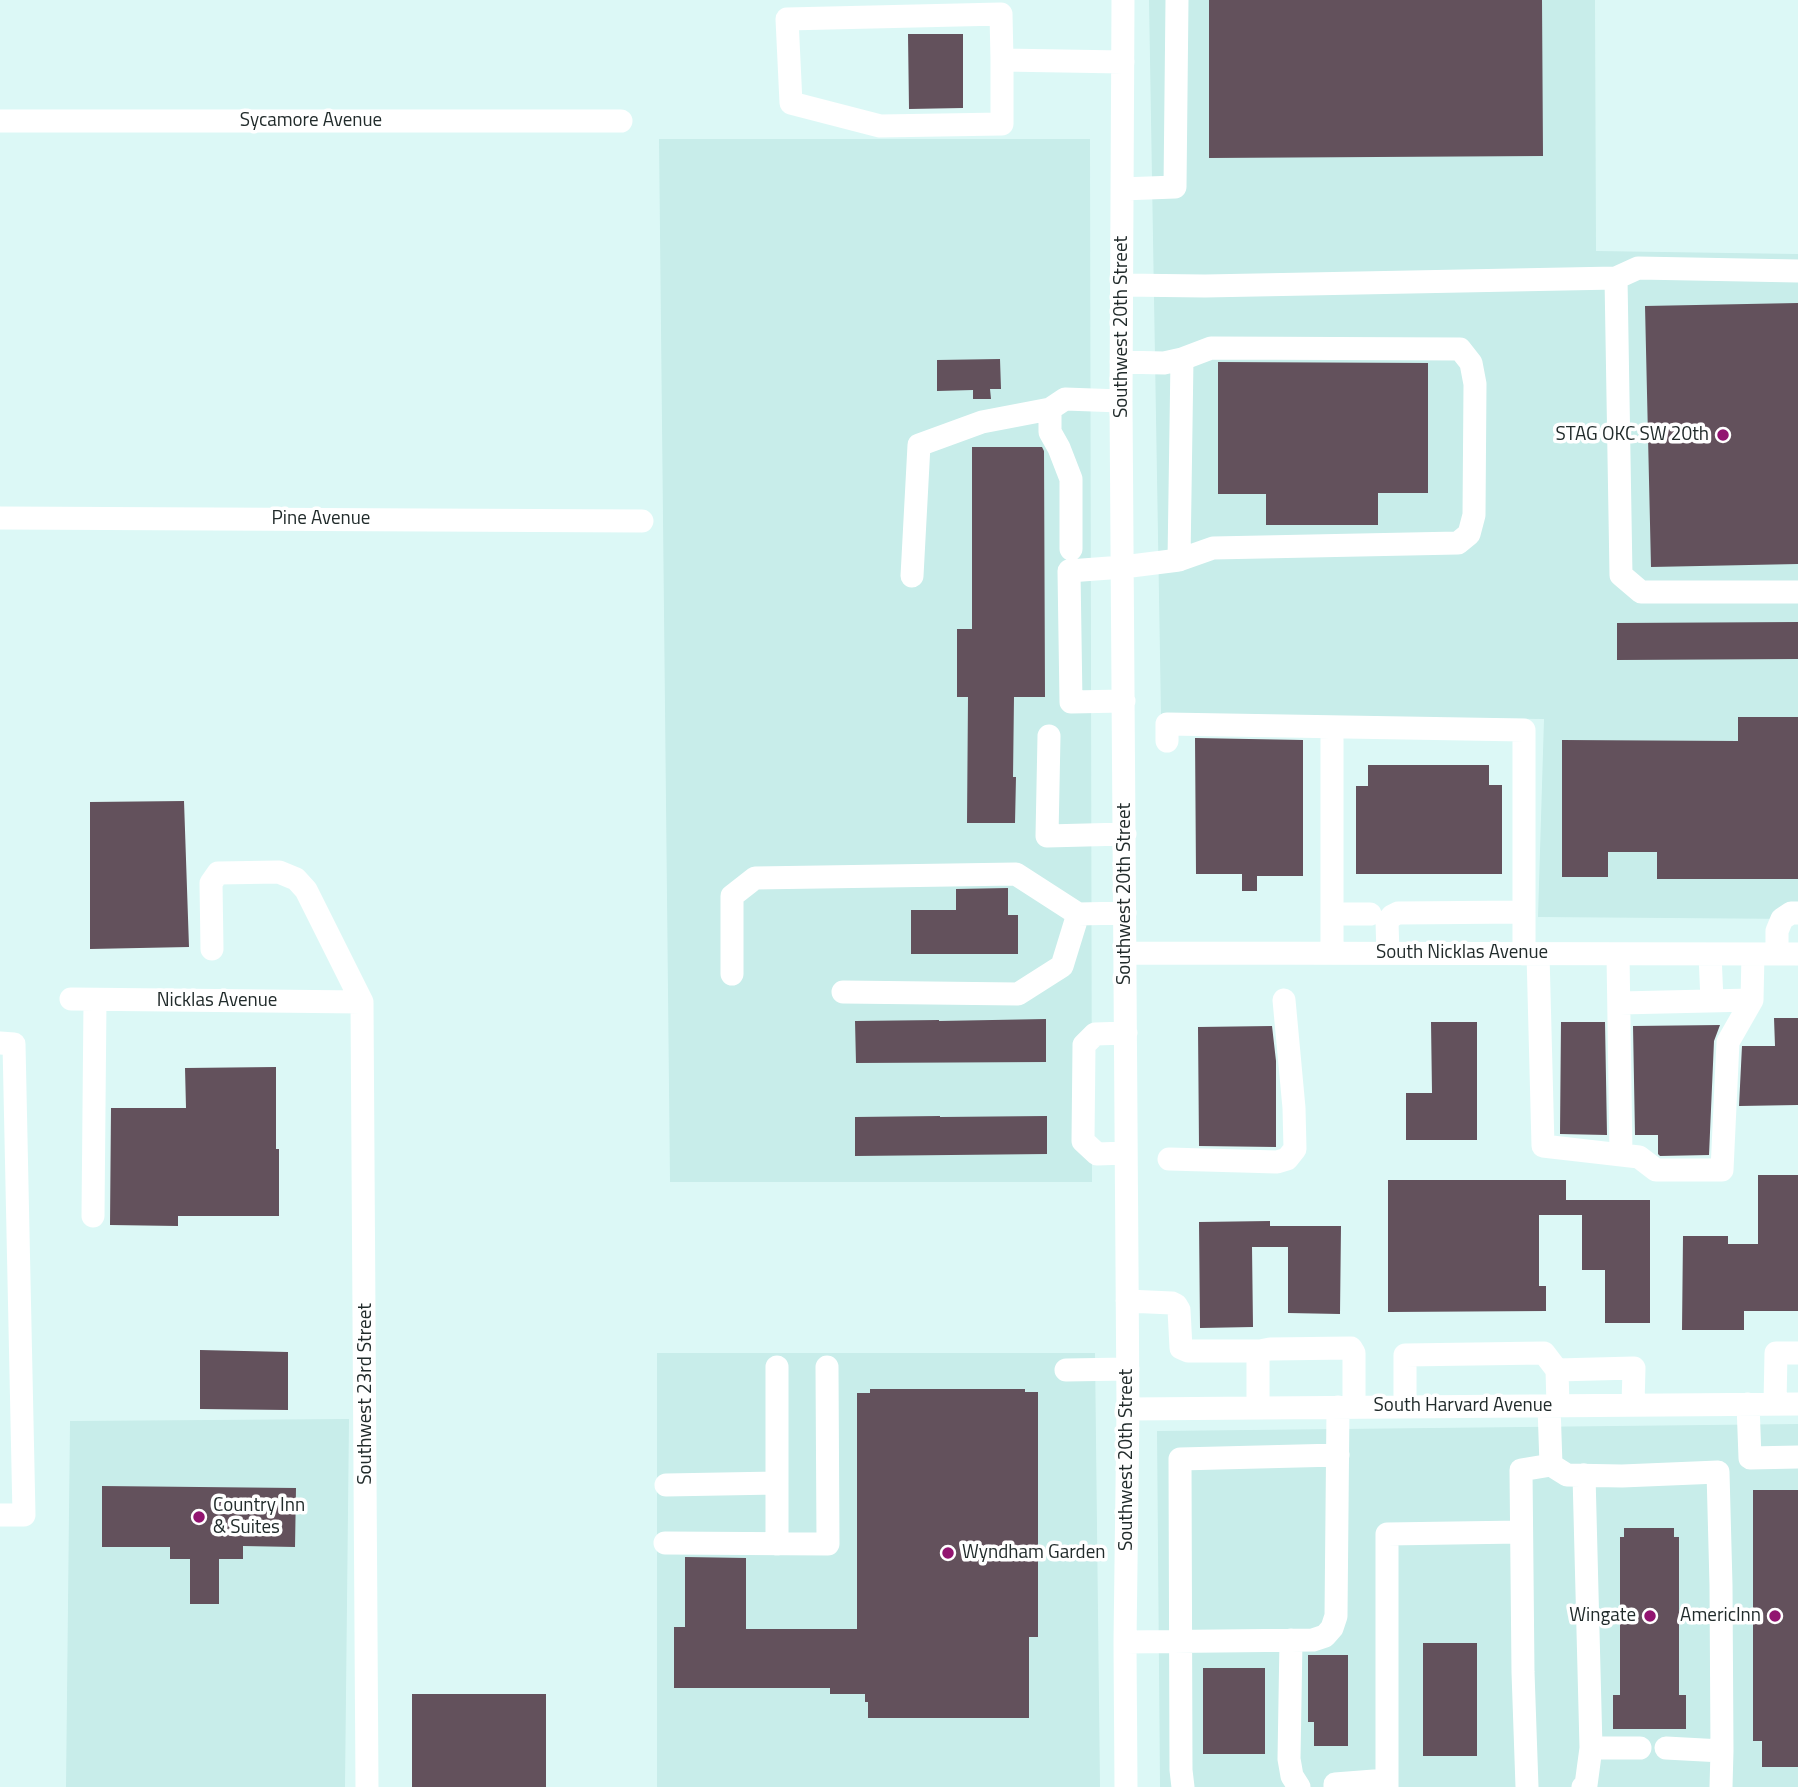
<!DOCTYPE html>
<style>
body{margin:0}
canvas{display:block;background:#dcf8f6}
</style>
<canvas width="1798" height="1787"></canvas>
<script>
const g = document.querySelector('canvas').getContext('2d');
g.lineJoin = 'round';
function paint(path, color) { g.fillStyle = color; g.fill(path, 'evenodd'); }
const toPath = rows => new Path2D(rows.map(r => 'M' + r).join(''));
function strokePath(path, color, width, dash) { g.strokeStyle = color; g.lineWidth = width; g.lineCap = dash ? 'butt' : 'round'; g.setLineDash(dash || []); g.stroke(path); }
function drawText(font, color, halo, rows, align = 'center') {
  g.font = font + ' "Titillium Web",sans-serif'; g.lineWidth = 7; g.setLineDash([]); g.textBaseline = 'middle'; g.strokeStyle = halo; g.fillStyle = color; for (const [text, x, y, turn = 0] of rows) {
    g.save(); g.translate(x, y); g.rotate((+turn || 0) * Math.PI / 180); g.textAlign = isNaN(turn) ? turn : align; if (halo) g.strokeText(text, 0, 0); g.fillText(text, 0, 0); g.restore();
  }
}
const built = toPath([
 [1149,0,1595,0,1596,251,1798,254,1798,919,1538,917,1544,719,1161,715],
 [659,139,1090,139,1092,1182,670,1182],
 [657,1353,1095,1353,1100,1787,657,1787],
 [349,1419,345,1787,66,1787,70,1421],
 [1798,1424,1798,1787,1160,1787,1157,1431]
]);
const building = toPath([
 [1209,0,1542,0,1543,156,1209,158],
 [908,34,963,34,963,108,909,109],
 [1798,303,1798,564,1651,567,1645,306],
 [1000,359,1001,389,990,389,991,399,973,399,973,390,937,391,937,360],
 [1218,362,1428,363,1428,493,1378,493,1378,525,1266,525,1266,494,1218,494],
 [972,447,1042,447,1044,451,1045,697,1014,697,1013,777,1016,777,1015,823,967,823,968,697,957,697,957,629,972,629],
 [1798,622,1798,659,1617,660,1617,623],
 [1738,717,1798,717,1798,879,1657,879,1657,852,1608,852,1608,877,1562,877,1562,740,1738,741],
 [1195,738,1303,740,1303,876,1257,876,1257,891,1242,891,1242,874,1196,874],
 [1368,765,1489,765,1489,785,1502,785,1502,874,1356,874,1356,786,1368,786],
 [184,801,189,947,90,949,90,802],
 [1008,888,1008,915,1018,915,1018,954,911,954,911,910,956,910,956,889],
 [1774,1018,1798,1018,1798,1105,1739,1106,1742,1046,1775,1046],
 [1046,1019,1046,1062,856,1063,855,1021,939,1020,939,1021],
 [1431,1022,1477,1022,1477,1140,1406,1140,1406,1093,1432,1093],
 [1561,1022,1605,1022,1607,1135,1560,1134],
 [1720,1025,1714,1041,1709,1155,1660,1156,1658,1154,1658,1135,1635,1135,1633,1026],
 [1272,1026,1276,1061,1276,1147,1199,1146,1198,1027],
 [276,1067,276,1149,279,1149,279,1216,178,1216,178,1226,110,1225,111,1108,186,1108,185,1068],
 [940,1116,940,1117,1047,1116,1047,1154,855,1156,855,1117],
 [1758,1175,1798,1175,1798,1311,1744,1311,1744,1330,1682,1330,1683,1236,1728,1236,1728,1244,1758,1244],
 [1388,1180,1566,1180,1566,1200,1650,1200,1650,1323,1605,1323,1605,1270,1582,1270,1582,1215,1539,1215,1539,1286,1546,1286,1546,1311,1388,1312],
 [1270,1221,1270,1226,1341,1226,1340,1314,1288,1313,1288,1247,1252,1247,1253,1327,1200,1328,1199,1222],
 [200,1350,288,1352,288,1410,200,1409],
 [870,1389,1025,1389,1025,1392,1038,1392,1038,1637,1029,1637,1029,1718,868,1718,868,1702,865,1702,865,1694,830,1694,830,1688,674,1688,674,1627,685,1627,685,1557,746,1558,746,1629,857,1629,857,1393,870,1393],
 [102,1486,296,1488,295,1547,243,1546,243,1559,219,1559,219,1604,190,1604,190,1559,170,1559,170,1547,102,1547],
 [1753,1490,1798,1490,1798,1767,1762,1767,1762,1741,1753,1741],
 [1624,1528,1674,1528,1674,1537,1679,1537,1679,1695,1686,1695,1686,1729,1613,1729,1613,1695,1620,1695,1620,1537,1624,1537],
 [1423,1643,1477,1643,1477,1756,1423,1756],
 [1308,1655,1348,1655,1348,1746,1314,1746,1314,1722,1308,1722],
 [1203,1668,1265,1668,1265,1754,1203,1754],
 [412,1694,546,1694,546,1787,412,1787]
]);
const minor = toPath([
 [1123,0,1121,401,1128,1409,1125,1642,1126,1787],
 [1002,60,1002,124,880,126,791,103,787,19,1001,14,1002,60,1123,62],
 [0,121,621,121],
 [1122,189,1175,187,1177,0],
 [1616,278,1621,575,1641,592,1798,592],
 [1122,285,1205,286,1616,278,1638,268,1798,271],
 [1121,362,1164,363,1182,359,1211,348,1460,349,1471,363,1475,384,1474,515,1469,534,1458,543,1213,548,1179,560,1123,567,1069,571,1071,702,1124,701],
 [0,518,642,521],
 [1071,549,1071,479,1059,448,1050,432,1050,409,1065,399,1121,401],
 [1179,560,1182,359],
 [912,576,919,445,982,422,1050,409],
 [1332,727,1332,914],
 [1049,736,1047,836,1125,834],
 [1167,741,1167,724,1524,730,1524,954],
 [212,949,211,883,218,873,279,872,296,879,306,890,362,1002,367,1787],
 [1125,953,1798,954],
 [1332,953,1332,914,1370,914],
 [1388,953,1387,922,1392,916,1398,913,1524,912],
 [1538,954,1543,1146,1639,1157,1656,1170,1722,1170,1728,1042,1752,1000,1753,954],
 [1618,954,1621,1155],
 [1710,954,1712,1001],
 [1777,954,1777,931,1782,919,1791,913,1798,913],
 [732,974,732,896,755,878,1016,874,1078,914,1125,913],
 [843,992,1018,994,1062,966,1078,914],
 [71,999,362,1002],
 [1620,1003,1752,1000],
 [1126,1033,1095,1034,1084,1045,1083,1141,1097,1154,1126,1153],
 [0,1043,14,1044,24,1515,0,1515],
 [1169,1159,1277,1162,1287,1159,1295,1149,1294,1108,1284,1000],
 [93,1216,95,1000],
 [1127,1301,1172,1303,1176,1305,1179,1310,1181,1348,1188,1351,1260,1351],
 [777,1367,777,1544],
 [1066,1370,1128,1369],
 [1748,1404,1750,1458,1798,1457],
 [1775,1404,1776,1353,1798,1353],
 [1549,1406,1551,1465,1567,1475,1622,1476,1718,1472,1721,1585,1722,1751,1666,1748],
 [1558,1406,1557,1370,1634,1368,1633,1405],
 [1405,1407,1405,1355,1544,1353,1557,1370],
 [1258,1408,1258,1355,1260,1351,1270,1349,1351,1348,1354,1353,1354,1407],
 [1128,1409,1798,1404],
 [1584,1475,1591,1748],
 [666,1485,777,1483],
 [665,1543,828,1544,827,1367],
 [1291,1640,1289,1759,1292,1776,1299,1787],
 [1125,1642,1313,1640,1325,1636,1332,1628,1336,1616,1338,1407],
 [1183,1787,1181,1770,1180,1459,1338,1455],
 [1335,1787,1335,1784,1387,1780],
 [1387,1787,1387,1534,1521,1532],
 [1527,1787,1523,1672,1521,1470,1551,1465],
 [1583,1787,1586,1785,1591,1748,1640,1748],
 [1721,1787,1722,1751]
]);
const markers = [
 [1723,435,7,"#921470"],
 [199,1517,7,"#921470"],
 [948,1553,7,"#921470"],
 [1650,1616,7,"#921470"],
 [1775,1616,7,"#921470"]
];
const streetNames = [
 ["Sycamore Avenue",311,121],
 ["Southwest 20th Street",1122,327,-90],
 ["Pine Avenue",321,519],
 ["Southwest 20th Street",1125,894,-90],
 ["South Nicklas Avenue",1462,953],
 ["Nicklas Avenue",217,1001],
 ["Southwest 23rd Street",366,1394,-90],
 ["South Harvard Avenue",1463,1406],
 ["Southwest 20th Street",1127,1460,-90]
];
const poiNames = [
 ["STAG OKC SW 20th",1709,435],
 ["Country Inn",213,1506,"left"],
 ["& Suites",213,1528,"left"],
 ["Wyndham Garden",962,1553,"left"],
 ["Wingate",1636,1616],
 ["AmericInn",1761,1616]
];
paint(built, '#c8edea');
paint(building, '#63515c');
strokePath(minor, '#fff', 23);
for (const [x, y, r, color] of markers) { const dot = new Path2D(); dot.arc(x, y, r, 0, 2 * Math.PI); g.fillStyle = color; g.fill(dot); strokePath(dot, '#fff', 2.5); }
drawText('19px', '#212b2b', '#fff', streetNames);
drawText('19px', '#212b2b', '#fff', poiNames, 'right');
</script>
